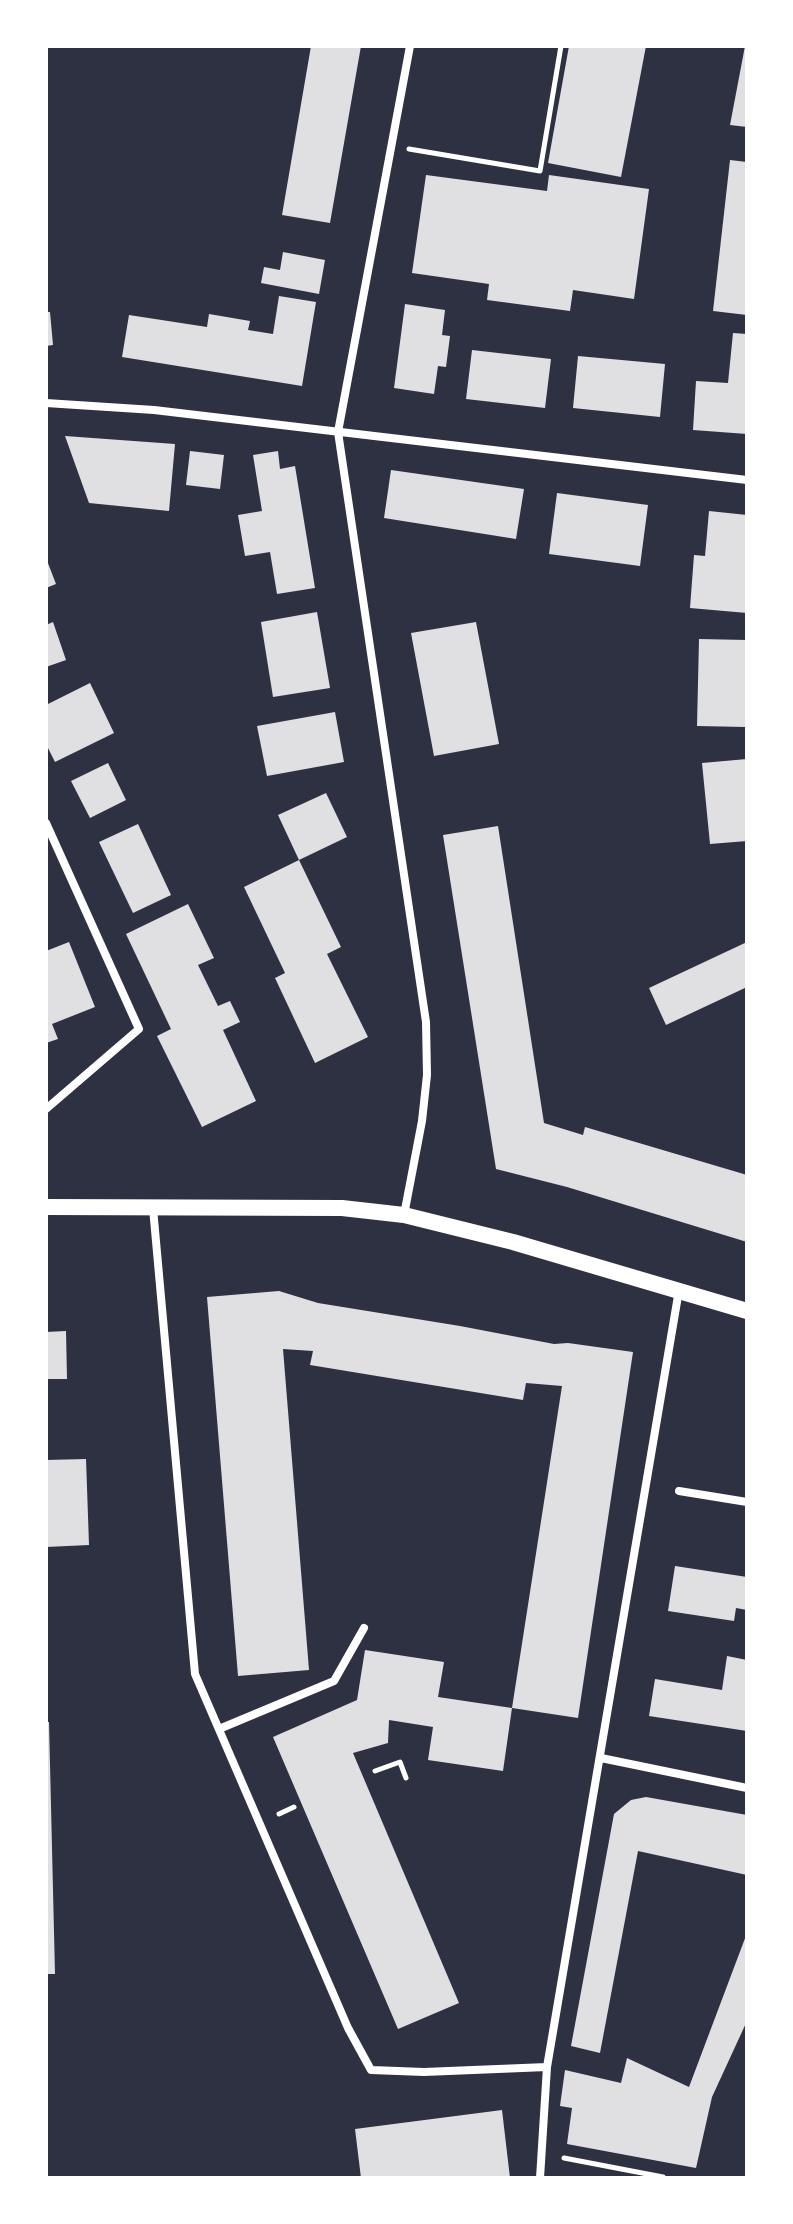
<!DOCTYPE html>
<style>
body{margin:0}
#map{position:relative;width:793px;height:2224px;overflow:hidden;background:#2d3142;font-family:"Titillium Web",sans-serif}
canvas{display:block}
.frame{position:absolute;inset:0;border:48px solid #fff;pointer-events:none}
</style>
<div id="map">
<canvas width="793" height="2224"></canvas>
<div class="frame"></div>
</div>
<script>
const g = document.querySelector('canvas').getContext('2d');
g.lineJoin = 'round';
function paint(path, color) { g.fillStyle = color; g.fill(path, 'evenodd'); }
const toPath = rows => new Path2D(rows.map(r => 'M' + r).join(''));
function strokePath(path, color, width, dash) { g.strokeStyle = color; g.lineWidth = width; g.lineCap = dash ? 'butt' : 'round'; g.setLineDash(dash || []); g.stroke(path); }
const building = toPath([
 [311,46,361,46,330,223,282,215],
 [569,46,646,46,621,177,548,163],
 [745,46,747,46,747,127,730,125],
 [730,160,747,162,747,315,713,311],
 [426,175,547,191,549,175,649,189,634,299,573,290,570,311,487,300,489,284,412,273],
 [283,252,325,260,319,294,261,283,264,267,280,270],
 [279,296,316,302,302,386,122,357,129,315,207,327,209,314,250,321,248,330,273,334],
 [405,304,445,310,442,335,450,336,446,367,438,366,434,394,394,388],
 [46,312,50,312,53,345,46,346],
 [733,333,747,334,747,434,693,430,696,381,728,383],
 [472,350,551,359,545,408,466,399],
 [578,356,665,364,660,417,573,408],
 [65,436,175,444,169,511,89,503],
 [190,451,224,455,220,489,186,485],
 [278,451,280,469,295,466,315,588,277,594,270,552,245,556,238,515,262,511,253,455],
 [391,470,524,489,516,539,384,518],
 [557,493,648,505,640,566,549,554],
 [709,511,747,515,747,613,690,608,694,555,705,556],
 [46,558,56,584,46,588],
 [317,612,330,688,273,697,261,622],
 [53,622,66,660,46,667,46,625],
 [476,622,499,744,434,756,411,633],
 [699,639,747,640,746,727,697,726],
 [90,683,114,733,55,762,46,744,46,705],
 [335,712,344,762,267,776,257,726],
 [747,759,747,841,710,844,702,763],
 [108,763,126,800,90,818,71,781],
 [326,793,347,837,299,860,278,815],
 [138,824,171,895,133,913,99,842],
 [498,826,544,1123,583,1135,585,1127,747,1175,747,1242,567,1187,496,1169,443,835],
 [299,860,341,947,327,954,368,1037,315,1063,275,978,285,973,244,887],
 [188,904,214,958,198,965,218,1006,230,1001,240,1022,223,1030,256,1101,202,1127,157,1036,171,1029,126,934],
 [69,942,95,1007,52,1024,58,1039,46,1043,46,951],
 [747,942,747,987,666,1025,649,988],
 [279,1291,318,1303,460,1326,554,1344,568,1343,633,1352,578,1718,512,1708,562,1386,526,1383,523,1400,310,1365,313,1351,283,1349,309,1670,238,1676,207,1297],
 [66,1331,67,1379,46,1379,46,1332],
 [86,1459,89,1545,46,1547,46,1460],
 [675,1566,747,1577,747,1610,736,1608,734,1621,668,1611],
 [365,1650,444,1662,438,1697,512,1708,503,1771,428,1760,433,1727,389,1720,388,1743,353,1753,459,2003,398,2029,273,1737,357,1700],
 [727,1656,747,1660,747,1731,649,1716,655,1679,722,1690],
 [46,1722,49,1722,55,1974,46,1974],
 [646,1797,747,1815,747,1875,638,1851,600,2053,571,2046,614,1814,631,1800],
 [747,1933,747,2021,712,2097,696,2168,567,2144,572,2108,560,2106,565,2070,621,2083,627,2058,689,2087],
 [502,2110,510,2178,361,2178,355,2129]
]);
const path = toPath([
 [409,149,540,171,561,46],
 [375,1771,400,1762,406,1778],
 [279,1814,294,1807],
 [564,2158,663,2177]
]);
const minor = toPath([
 [46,403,154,410,747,480],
 [46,823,139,1029,46,1109],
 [153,1208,195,1674,348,2028,371,2070,424,2072,547,2067],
 [404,1215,422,1121,427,1075,426,1022,338,432,410,46],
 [679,1491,747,1502],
 [219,1729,334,1681,364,1628],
 [601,1758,747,1788],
 [540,2178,547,2067,679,1290]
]);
const secondary = toPath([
 [46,1207,342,1208,404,1215,513,1242,747,1311]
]);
paint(building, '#e0e0e3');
strokePath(path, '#fff', 5);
strokePath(minor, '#fff', 8);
strokePath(secondary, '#fff', 16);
</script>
